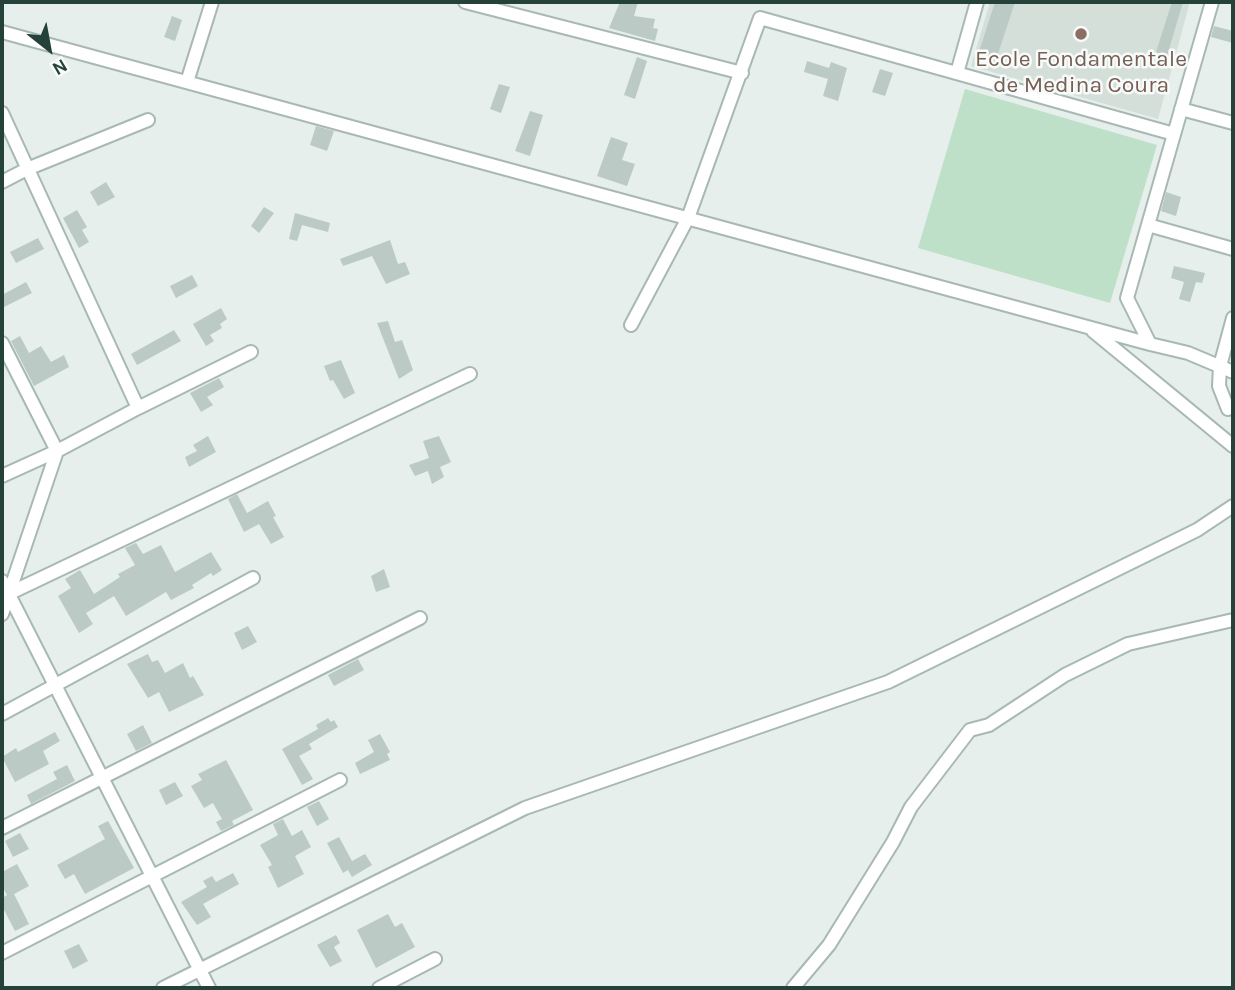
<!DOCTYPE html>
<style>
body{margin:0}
#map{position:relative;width:1235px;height:990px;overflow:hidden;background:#e6efeb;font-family:Karla,sans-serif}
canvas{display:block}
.frame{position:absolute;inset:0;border:4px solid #24423a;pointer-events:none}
.north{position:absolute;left:14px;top:14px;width:70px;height:70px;-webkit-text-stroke:5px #f7fbf9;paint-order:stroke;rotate:149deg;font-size:19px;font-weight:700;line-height:28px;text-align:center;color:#24423a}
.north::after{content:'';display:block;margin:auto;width:24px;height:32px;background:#24423a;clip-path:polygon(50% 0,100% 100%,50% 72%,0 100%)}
</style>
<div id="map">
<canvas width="1235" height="990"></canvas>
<div class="frame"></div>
<div class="north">N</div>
</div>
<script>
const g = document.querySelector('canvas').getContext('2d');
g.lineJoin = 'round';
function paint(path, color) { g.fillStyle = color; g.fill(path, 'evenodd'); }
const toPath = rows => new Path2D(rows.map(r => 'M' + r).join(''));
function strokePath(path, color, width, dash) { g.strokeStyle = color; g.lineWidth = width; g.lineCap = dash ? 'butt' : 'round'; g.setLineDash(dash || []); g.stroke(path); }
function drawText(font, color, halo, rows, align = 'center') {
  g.font = font + ' Karla,sans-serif'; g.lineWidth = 5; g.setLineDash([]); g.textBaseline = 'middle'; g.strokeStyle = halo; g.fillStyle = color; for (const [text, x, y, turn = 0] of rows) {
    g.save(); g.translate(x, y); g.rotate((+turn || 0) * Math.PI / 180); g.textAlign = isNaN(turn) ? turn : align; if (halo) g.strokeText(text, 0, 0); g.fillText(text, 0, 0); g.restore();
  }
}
const built = toPath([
 [990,2,1190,2,1158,119,971,66]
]);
const green = toPath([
 [965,89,1157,145,1110,303,918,248]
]);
const building = toPath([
 [620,2,638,2,634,16,655,19,653,28,658,29,655,41,609,28],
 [995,2,1015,2,994,66,976,61],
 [1172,2,1183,2,1167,56,1156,52],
 [172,16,182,20,175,41,164,37],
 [1214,26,1233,31,1233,43,1211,37],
 [637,57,647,61,635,99,624,95],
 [807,61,829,68,831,62,847,68,838,101,823,96,828,79,804,72],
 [880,69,893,73,885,96,872,92],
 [499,84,510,87,501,113,490,109],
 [530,111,543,115,530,156,515,151],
 [316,126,334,131,327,151,310,145],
 [611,137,628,143,622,160,635,164,627,186,597,176],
 [106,182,115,197,98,206,90,192],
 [1166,192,1181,197,1176,216,1161,211],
 [264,207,274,213,259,233,251,226],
 [77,210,87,227,82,230,89,242,79,248,63,218],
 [295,213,330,223,328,232,302,225,297,241,289,239],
 [38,238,44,249,16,263,10,252],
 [390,240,398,264,405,262,410,274,386,284,372,256,343,266,340,259],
 [1174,266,1205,273,1202,283,1196,282,1190,302,1179,299,1184,282,1171,278],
 [192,275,198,286,176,298,170,286],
 [26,282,32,293,2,308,2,295],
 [221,308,227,319,220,324,222,328,210,335,214,341,206,346,193,324],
 [388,321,395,342,402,340,413,370,399,379,377,323],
 [174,330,181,341,137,365,131,354],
 [20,336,29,353,41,346,51,362,64,355,69,367,34,386,11,341],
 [341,360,355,393,344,399,333,380,330,381,324,366],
 [219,378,224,387,207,397,213,405,201,412,190,393],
 [208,436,216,452,189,467,185,457,197,451,193,445],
 [439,436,451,462,440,467,444,477,432,484,428,471,415,476,409,465,429,458,423,441],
 [237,494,247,513,268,501,276,516,273,517,284,537,271,544,259,524,244,532,228,499],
 [136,543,143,554,161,545,175,572,211,552,222,570,213,576,211,573,192,585,194,588,171,600,166,592,126,616,114,596,86,613,93,624,79,633,58,596,71,588,65,579,80,570,94,594,120,577,118,574,135,565,125,548],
 [384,569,390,587,376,592,371,576],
 [248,626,257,642,242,650,234,633],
 [148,654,152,662,158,660,165,673,183,663,190,678,193,676,204,695,169,712,159,692,148,698,127,664],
 [358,659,364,670,334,686,328,675],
 [328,718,331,722,334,720,338,727,309,744,312,749,299,756,313,779,302,785,282,749,318,729,316,725],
 [143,725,152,743,136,751,127,734],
 [55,732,60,741,43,751,49,764,15,782,2,757,16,748,18,752],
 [380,734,390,752,387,754,390,760,360,774,355,763,374,752,368,740],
 [226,760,253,810,232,821,234,825,221,831,216,822,222,819,213,803,204,808,191,786,202,780,198,774],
 [67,765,75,781,31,804,27,795,57,779,53,772],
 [175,782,183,796,166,805,159,790],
 [319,801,329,819,317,826,307,807],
 [283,819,292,836,302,830,311,847,295,856,304,874,278,888,268,867,272,865,260,845,278,835,273,824],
 [108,821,134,868,85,894,74,874,65,879,57,865,105,839,98,826],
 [20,833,29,849,13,857,5,841],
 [339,837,352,861,365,854,372,865,352,877,348,870,343,873,327,843],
 [17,864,29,886,14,894,29,924,15,931,2,906,2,898,7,895,2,886,2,872],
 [233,873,239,884,203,904,211,917,197,925,181,902,207,887,203,881,212,876,216,882],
 [388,914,395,927,402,923,415,947,376,968,357,930],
 [336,935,340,943,334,947,342,961,330,967,317,945],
 [79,944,88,961,73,969,64,951]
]);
const street = toPath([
 [465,2,742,73],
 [1212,2,1127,298,1150,344,1188,353,1233,372],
 [2,32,1150,344],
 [957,73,977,2],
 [187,82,212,2],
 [1181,109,1233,123],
 [2,113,138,408],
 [2,182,27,169,148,120],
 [1148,225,1233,249],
 [631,325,688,218,760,18,1174,134],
 [1093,331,1233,446],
 [2,343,57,451,2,614],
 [1228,409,1219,386,1220,366,1233,318],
 [2,476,57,451,138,408,251,352],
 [2,581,209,988],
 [8,594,470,374],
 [2,714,253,578],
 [2,828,420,618],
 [2,953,340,780],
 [163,988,525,808,888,682,1197,530,1233,506],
 [379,988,435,959],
 [793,988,829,945,893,842,911,807,970,730,989,725,1065,675,1128,644,1233,620]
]);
const markers = [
 [1081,34,7,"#8d6e63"]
];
const educationNames = [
 ["Ecole Fondamentale",1081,59],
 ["de Medina Coura",1081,85]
];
paint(built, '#d4dfda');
paint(green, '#bfe0c8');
paint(building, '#bbcac4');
strokePath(street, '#a8b8b2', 16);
strokePath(street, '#fff', 12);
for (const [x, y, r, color] of markers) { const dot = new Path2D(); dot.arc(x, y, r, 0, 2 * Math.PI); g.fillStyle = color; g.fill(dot); strokePath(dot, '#f7fbf9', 2.5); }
drawText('23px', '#785e54', '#f7fbf9', educationNames);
</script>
